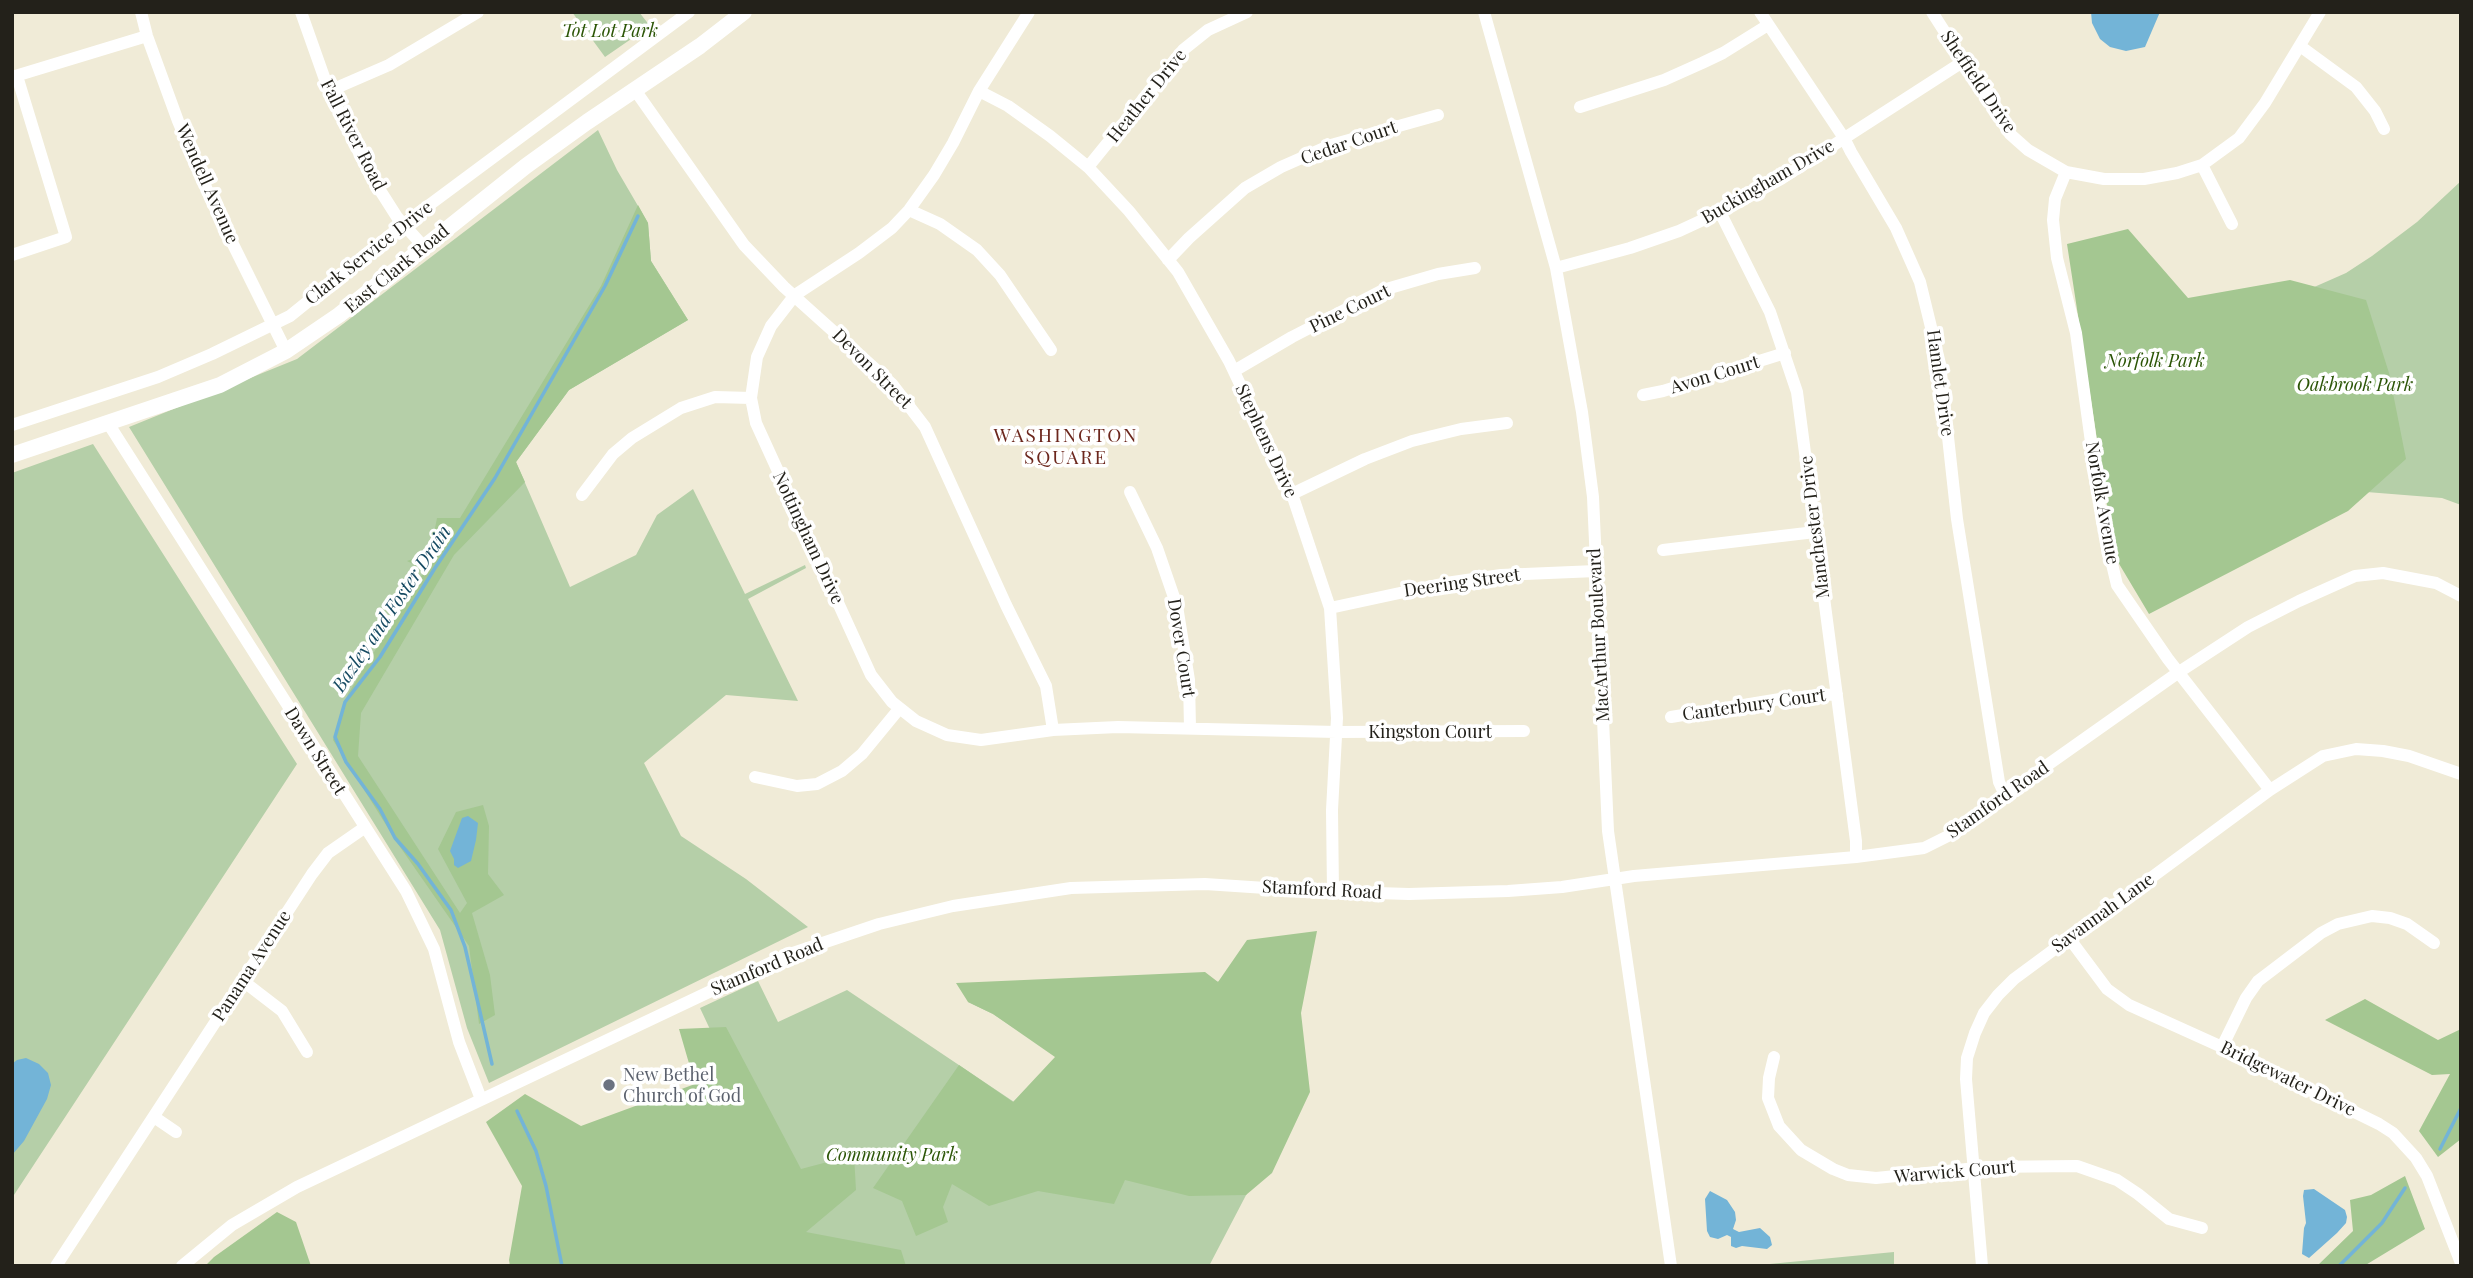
<!DOCTYPE html>
<style>
body{margin:0}
#map{position:relative;width:2473px;height:1278px;overflow:hidden;background:#f0ebd7;font-family:"Playfair Display",serif}
canvas{display:block}
.frame{position:absolute;inset:0;border:14px solid #23211a;pointer-events:none}
</style>
<div id="map">
<canvas width="2473" height="1278"></canvas>
<div class="frame"></div>
</div>
<script>
const g = document.querySelector('canvas').getContext('2d');
g.lineJoin = 'round';
function paint(path, color) { g.fillStyle = color; g.fill(path, 'evenodd'); }
const toPath = rows => new Path2D(rows.map(r => 'M' + r).join(''));
function strokePath(path, color, width, dash) { g.strokeStyle = color; g.lineWidth = width; g.lineCap = dash ? 'butt' : 'round'; g.setLineDash(dash || []); g.stroke(path); }
function drawText(font, color, halo, rows, align = 'center') {
  g.font = font + ' "Playfair Display",serif'; g.lineWidth = 7; g.setLineDash([]); g.textBaseline = 'middle'; g.strokeStyle = halo; g.fillStyle = color; for (const [text, x, y, turn = 0] of rows) {
    g.save(); g.translate(x, y); g.rotate((+turn || 0) * Math.PI / 180); g.textAlign = isNaN(turn) ? turn : align; if (halo) g.strokeText(text, 0, 0); g.fillText(text, 0, 0); g.restore();
  }
}
const green = toPath([
 [572,12,639,12,650,26,605,57],
 [598,130,617,170,648,223,651,261,688,320,569,390,516,462,570,587,636,555,657,515,693,489,745,594,805,565,806,568,748,599,798,701,726,695,644,763,681,836,746,879,808,927,489,1083,467,1028,440,930,129,427,297,359],
 [2461,181,2461,505,2442,498,2354,491,2186,303,2312,288,2346,273,2372,256,2417,222],
 [93,444,297,764,12,1198,12,473],
 [1287,976,1302,1088,1209,1266,821,1266,700,1008,758,981,778,1022,847,990,1029,1112,1082,1077,1047,1050,993,1014,968,1002],
 [1894,1252,1894,1266,1749,1266]
]);
const forest = toPath([
 [638,205,648,223,651,261,688,320,569,390,516,462,525,482,454,555,361,713,358,756,460,913,467,903,438,849,456,812,483,805,489,826,488,874,504,895,472,913,490,975,495,1015,479,1024,469,946,398,844,333,740,348,694,425,570,407,561,430,553,437,518,460,518,601,286],
 [2128,229,2188,298,2290,280,2366,300,2389,373,2406,459,2348,511,2149,614,2115,557,2067,244],
 [1317,931,1301,1013,1310,1092,1272,1173,1246,1195,1189,1196,1125,1180,1114,1204,1038,1191,989,1206,952,1184,943,1207,948,1222,916,1236,902,1201,873,1188,959,1065,1013,1102,1055,1057,993,1014,968,1002,956,983,1205,972,1218,982,1247,940],
 [2365,999,2438,1040,2461,1029,2461,1139,2438,1157,2419,1131,2450,1074,2432,1075,2325,1020],
 [726,1027,801,1169,854,1155,856,1190,806,1232,901,1250,906,1266,510,1266,509,1260,522,1186,486,1122,525,1094,581,1126,695,1084,679,1029],
 [2405,1176,2425,1229,2364,1266,2317,1266,2353,1231,2350,1200,2371,1195],
 [277,1212,296,1222,311,1266,205,1266,214,1257]
]);
const water = toPath([
 [2091,12,2160,12,2145,47,2126,51,2110,47,2100,39,2092,23],
 [468,816,478,823,476,840,471,861,458,868,454,865,454,859,450,851,462,818],
 [26,1058,39,1064,48,1073,51,1085,47,1099,24,1141,12,1155,12,1064,17,1060],
 [2314,1189,2345,1210,2347,1217,2346,1223,2337,1233,2309,1258,2302,1254,2304,1228,2306,1223,2303,1196,2304,1190],
 [1710,1191,1727,1200,1735,1212,1736,1220,1733,1229,1739,1232,1760,1228,1770,1237,1772,1245,1767,1249,1742,1246,1736,1248,1731,1246,1731,1237,1727,1235,1718,1239,1710,1237,1707,1231,1705,1199]
]);
const stream = toPath([
 [492,1064,465,947,451,910,418,864,395,838,380,809,346,762,335,737,345,702,380,657,435,568,495,478,605,286,638,216],
 [517,1111,536,1151,546,1186,562,1266],
 [2440,1149,2461,1108],
 [2339,1266,2382,1223,2405,1188]
]);
const minor = toPath([
 [141,12,147,36,178,121,213,204,286,351],
 [301,12,329,91,369,173,397,217,424,247],
 [1029,12,979,91,953,143,934,175,909,210,892,228,859,253,795,295,771,326,757,357,751,398,756,423,871,675,892,702,916,721,947,735,981,740,1053,730,1118,727,1337,732,1524,731],
 [1484,12,1556,268,1582,412,1593,497,1608,831,1671,1266],
 [1760,12,1844,138,1851,152,1896,228,1920,282,1940,364,1957,519,1999,782,2005,795],
 [1932,12,2010,134,2028,150,2066,172,2104,179,2144,179,2177,173,2202,165,2239,138,2265,103,2320,12],
 [2300,46,2356,87,2375,111,2384,129],
 [12,77,147,36],
 [635,90,744,245,784,287,892,384,925,427,1006,605,1046,686,1053,730],
 [329,91,389,65,478,12],
 [979,91,1008,106,1050,136,1088,167,1129,211,1178,272,1229,361,1292,494,1330,608,1337,718,1332,810,1333,892],
 [1580,107,1664,80,1702,63,1723,53,1768,25],
 [2202,165,2232,224],
 [1088,167,1183,50,1208,30,1247,12],
 [2066,172,2055,199,2053,220,2057,258,2076,333,2102,522,2117,585,2168,659,2270,790],
 [909,210,940,224,977,250,1000,275,1051,350],
 [1720,212,1770,312,1797,392,1856,841,1856,857],
 [12,255,66,237,17,76],
 [1168,260,1189,238,1245,188,1281,167,1331,145,1438,115],
 [1556,268,1630,248,1679,231,1720,212,1781,179,1964,61],
 [1234,371,1292,337,1383,290,1438,274,1475,268],
 [1643,395,1663,391,1785,353],
 [108,423,406,891,434,949,459,1042,481,1099],
 [12,425,158,377,212,354,290,316,405,223,689,12],
 [1130,492,1157,548,1177,606,1189,680,1190,728],
 [1292,494,1365,459,1412,441,1461,429,1507,423],
 [582,495,613,454,632,438,681,408,715,397,751,398],
 [1663,550,1815,532],
 [1330,608,1446,583,1501,575,1596,571],
 [1671,717,1780,699,1837,694],
 [755,777,797,786,817,784,842,771,862,754,899,709],
 [2069,938,2107,989,2129,1005,2222,1047,2379,1124,2393,1133,2416,1158,2427,1176,2461,1263],
 [243,981,282,1011,307,1052],
 [2222,1047,2246,998,2258,981,2321,933,2338,924,2372,916,2390,918,2407,924,2434,943],
 [1774,1057,1769,1078,1768,1098,1779,1126,1801,1150,1833,1169,1848,1175,1876,1178,1987,1167,2077,1166,2117,1180,2138,1194,2169,1219,2202,1228],
 [154,1117,176,1132],
 [56,1266,312,874,328,853,364,828],
 [182,1266,232,1225,297,1187,787,955,879,924,953,906,1071,888,1205,884,1311,891,1409,894,1508,891,1562,887,1634,876,1856,857,1924,848,1960,830,2005,795,2179,672,2248,627,2299,601,2355,576,2383,573,2436,583,2461,596],
 [1982,1266,1966,1079,1967,1058,1975,1033,1984,1013,1998,995,2014,979,2270,790,2323,756,2356,749,2383,751,2409,756,2461,774]
]);
const major = toPath([
 [12,455,220,385,286,351,339,315,526,166,587,122,700,46,744,12]
]);
const markers = [
 [609,1085,7,"#6b7280"]
];
const parkNames = [
 ["Tot Lot Park",610,31],
 ["Norfolk Park",2155,361],
 ["Oakbrook Park",2355,385],
 ["Community Park",892,1155]
];
const streetNames = [
 ["Sheffield Drive",1978,82,56],
 ["Heather Drive",1147,96,-51],
 ["Fall River Road",353,135,63],
 ["Cedar Court",1349,143,-19],
 ["Buckingham Drive",1768,182,-30],
 ["Wendell Avenue",207,184,66],
 ["Clark Service Drive",369,253,-38],
 ["East Clark Road",397,269,-39],
 ["Pine Court",1350,309,-26],
 ["Devon Street",872,369,45],
 ["Avon Court",1715,375,-17],
 ["Hamlet Drive",1940,383,82],
 ["Stephens Drive",1266,441,65],
 ["Norfolk Avenue",2102,503,80],
 ["Manchester Drive",1815,527,-97],
 ["Nottingham Drive",808,538,65],
 ["Deering Street",1462,583,-8],
 ["MacArthur Boulevard",1599,635,-93],
 ["Dover Court",1181,648,81],
 ["Canterbury Court",1754,705,-8],
 ["Kingston Court",1430,732],
 ["Dawn Street",315,751,58],
 ["Stamford Road",1998,800,-35],
 ["Stamford Road",1322,890,3],
 ["Savannah Lane",2103,913,-36],
 ["Panama Avenue",252,966,-57],
 ["Stamford Road",767,967,-23],
 ["Bridgewater Drive",2288,1079,26],
 ["Warwick Court",1955,1172,-5]
];
const worshipNames = [
 ["New Bethel",623,1075],
 ["Church of God",623,1096]
];
const neighbourhoodNames = [
 ["WASHINGTON",1066,436],
 ["SQUARE",1066,458]
];
const waterNames = [
 ["Bazley and Foster Drain",392,609,-56]
];
paint(green, '#b5cfa8');
paint(forest, '#a4c791');
paint(water, '#73b4d7');
strokePath(stream, '#73b4d7', 3.5);
strokePath(minor, '#fff', 12);
strokePath(major, '#fff', 16);
for (const [x, y, r, color] of markers) { const dot = new Path2D(); dot.arc(x, y, r, 0, 2 * Math.PI); g.fillStyle = color; g.fill(dot); strokePath(dot, '#fff', 2.5); }
drawText('italic 18px', '#2b5506', '#fff', parkNames);
drawText('18px', '#23211a', '#fff', streetNames);
drawText('18px', '#5b616d', '#fff', worshipNames, 'left');
g.letterSpacing = '2px';
drawText('19px', '#6c271d', '#fff', neighbourhoodNames);
g.letterSpacing = '0px';
drawText('italic 19px', '#164a62', '#fff', waterNames);
</script>
